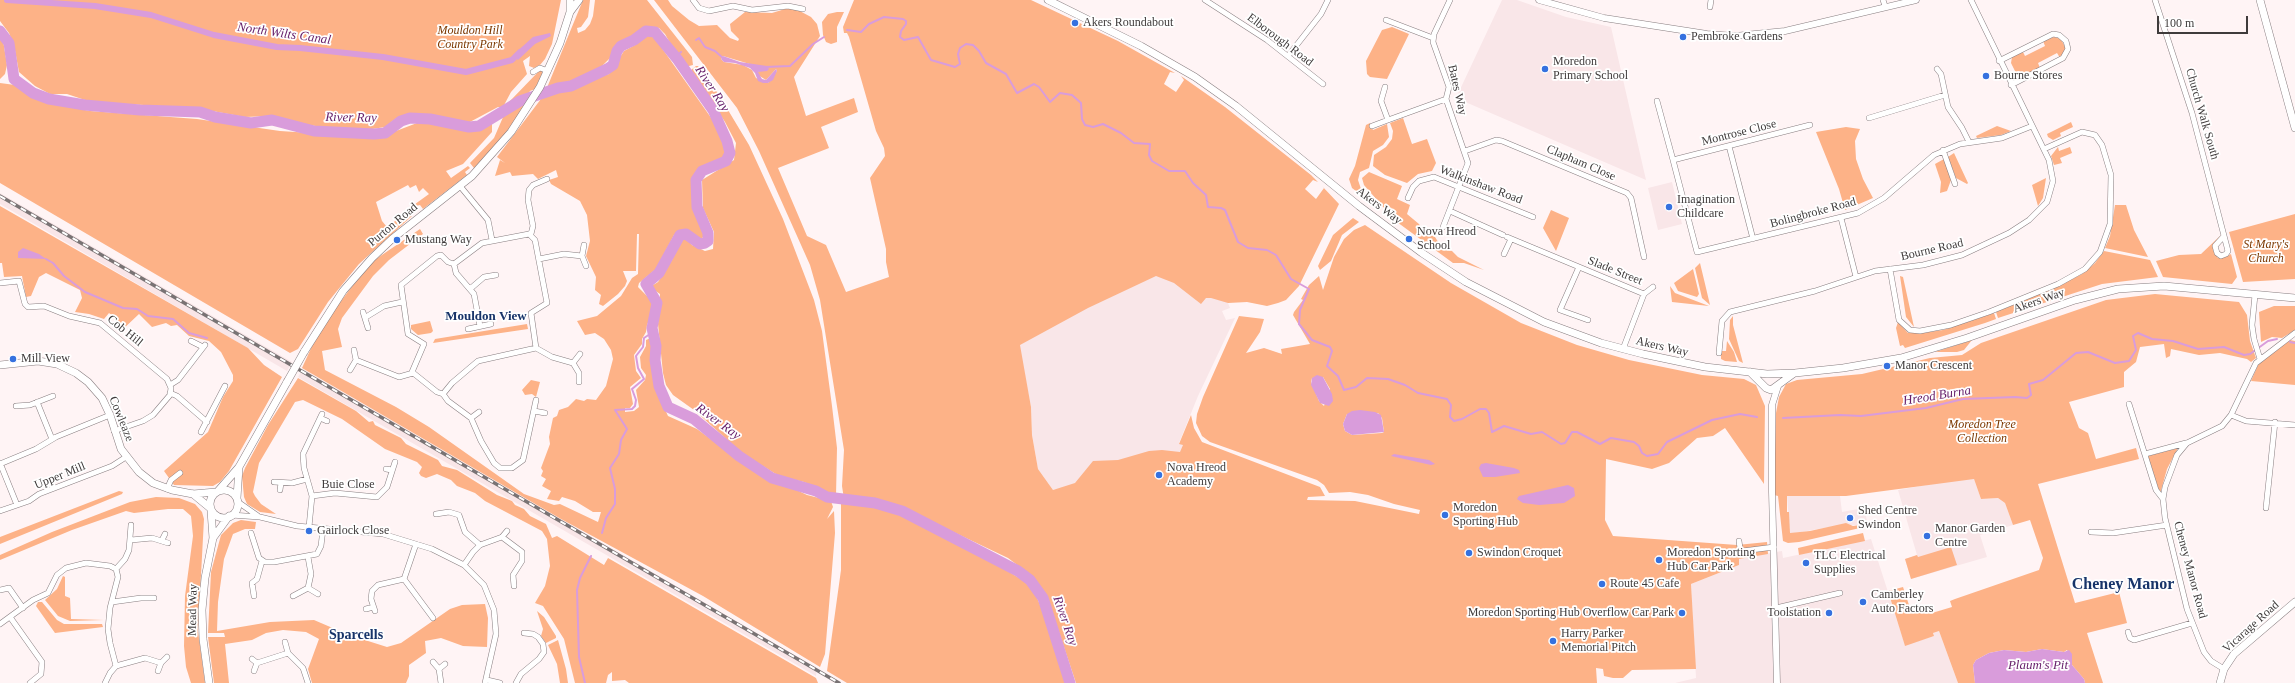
<!DOCTYPE html>
<style>
body{margin:0}
#map{position:relative;width:2295px;height:683px;overflow:hidden;background:#fff4f5;font-family:"Times New Roman",serif}
canvas{display:block}
.scale{position:absolute;left:2157px;top:16px;width:91px;height:18px;box-sizing:border-box;border:2px solid #3f3b3b;border-top:0;padding-left:5px;font-size:12px;line-height:14px;white-space:nowrap;color:#3f3b3b;-webkit-text-stroke:3px #fff;paint-order:stroke}
</style>
<div id="map">
<canvas width="2295" height="683"></canvas>
<div class="scale">100 m</div>
</div>
<script>
const g = document.querySelector('canvas').getContext('2d');
g.lineJoin = 'round';
function paint(path, color) { g.fillStyle = color; g.fill(path, 'evenodd'); }
const toPath = rows => new Path2D(rows.map(r => 'M' + r).join(''));
function strokePath(path, color, width, dash) { g.strokeStyle = color; g.lineWidth = width; g.lineCap = dash ? 'butt' : 'round'; g.setLineDash(dash || []); g.stroke(path); }
function drawText(font, color, halo, rows, align = 'center') {
  g.font = font + ' "Times New Roman",serif'; g.lineWidth = 3.5; g.setLineDash([]); g.textBaseline = 'middle'; g.strokeStyle = halo; g.fillStyle = color; for (const [text, x, y, turn = 0] of rows) {
    g.save(); g.translate(x, y); g.rotate((+turn || 0) * Math.PI / 180); g.textAlign = isNaN(turn) ? turn : align; if (halo) g.strokeText(text, 0, 0); g.fillText(text, 0, 0); g.restore();
  }
}
const built = toPath([
 [1502,0,1517,0,1566,17,1611,27,1646,180,1456,98],
 [1672,182,1682,224,1658,230,1648,188],
 [0,193,292,362,287,371,0,204],
 [1183,259,1228,303,1230,308,1222,311,1226,320,1235,318,1198,396,1179,443,1243,465,1310,484,1306,502,1167,683,1062,488,1053,490,1038,469,1032,435,1031,407,1019,345,1020,338],
 [303,369,817,668,816,676,298,377],
 [1971,477,1974,479,1981,499,1998,498,2005,503,2013,525,1980,535,1987,557,1911,579,1905,559,1917,555,1898,490],
 [1787,496,1840,496,1842,512,1864,508,1867,521,1860,523,1860,525,1841,525,1790,534],
 [1871,539,1905,645,1934,636,1933,633,1939,631,1958,683,1675,683,1696,678,1691,584,1739,565,1739,559,1752,556,1782,551,1783,558]
]);
const green = toPath([
 [0,0,561,0,552,44,545,59,540,65,534,68,529,66,530,56,523,61,527,74,511,92,503,107,498,107,468,123,424,114,408,115,395,119,385,127,372,129,337,129,301,124,269,116,245,117,196,108,91,102,67,94,50,94,35,86,19,72,14,45,9,33,0,21],
 [583,0,590,0,588,17,581,27,577,28,578,33,585,30,590,24,593,16,595,0,647,0,692,57,693,65,681,68,675,62,674,50,665,34,659,28,653,27,618,43,610,58,600,68,580,81,580,85,589,80,609,74,624,51,635,45,648,34,652,34,714,122,727,151,722,158,703,166,697,172,692,183,693,202,705,236,699,240,687,229,674,235,656,269,639,283,638,287,651,300,653,311,647,325,646,332,642,339,642,344,634,355,636,371,641,378,630,387,633,404,630,408,625,408,625,412,634,411,639,407,636,390,645,380,646,375,641,368,640,357,646,346,646,340,651,338,651,355,658,394,668,416,697,429,749,467,807,495,831,501,833,507,827,519,834,511,835,533,825,654,820,667,703,596,561,519,302,368,313,344,335,309,363,272,376,259,420,229,423,234,389,260,373,276,342,318,338,329,342,347,322,351,325,370,396,407,429,427,524,494,554,505,560,504,598,522,601,512,593,512,575,501,562,497,559,501,547,499,551,491,542,486,546,479,541,476,543,471,541,468,550,444,549,437,553,418,557,416,559,410,568,407,576,399,584,401,587,399,596,400,606,386,613,359,611,350,604,339,595,333,585,335,577,321,597,316,621,296,632,278,638,274,639,234,637,234,636,271,623,271,627,281,625,286,618,294,603,306,599,304,601,295,595,290,596,277,586,256,590,241,587,215,580,201,551,184,549,180,558,177,556,170,538,179,533,174,512,176,510,172,495,176,500,160,505,163,497,157,544,95],
 [654,0,668,0,672,6,689,20,699,26,717,25,730,38,738,41,739,39,731,31,730,24,745,12,772,13,785,9,796,9,811,17,817,24,820,36,794,77,806,116,854,98,858,112,821,127,829,148,778,168,807,236,826,245,846,292,889,277,886,262,886,249,870,178,885,156,884,148,876,131,849,37,847,33,844,33,843,27,854,0,1031,0,1118,41,1175,73,1170,72,1164,84,1176,92,1184,80,1181,76,1225,107,1311,175,1318,182,1313,180,1305,189,1316,199,1324,188,1322,186,1339,204,1299,286,1286,300,1278,303,1267,306,1247,302,1228,303,1211,298,1206,298,1201,304,1174,283,1156,276,1088,308,1020,345,1031,407,1032,435,1038,469,1053,490,1075,483,1093,461,1118,460,1149,451,1162,450,1180,452,1183,445,1179,444,1191,415,1194,428,1202,442,1320,487,1325,496,1308,497,1307,500,1355,501,1419,514,1420,510,1394,504,1368,495,1350,492,1329,493,1324,485,1317,480,1210,442,1202,436,1196,423,1197,414,1203,397,1239,316,1264,319,1260,332,1246,353,1264,348,1282,354,1281,349,1310,344,1293,315,1294,312,1303,300,1301,299,1309,285,1319,276,1323,290,1334,257,1344,239,1354,230,1365,225,1451,283,1521,323,1577,345,1629,360,1702,375,1744,379,1756,385,1765,406,1764,484,1725,428,1713,436,1697,438,1669,463,1652,469,1606,459,1605,520,1613,536,1737,545,1767,542,1768,554,1739,559,1739,565,1691,584,1696,669,1632,670,1623,678,1613,678,1604,676,1603,669,1596,668,1597,683,1076,683,1055,620,1039,586,1028,573,1008,558,899,506,844,499,842,486,844,450,820,300,810,265,759,151,737,108],
 [723,56,753,65,761,70,758,72,758,75,766,80,776,69,777,71,768,83,756,78,752,70,743,65,724,62,721,59],
 [1323,377,1330,389,1324,406,1319,401,1311,382,1312,378],
 [1378,413,1382,418,1384,432,1382,433,1352,435,1345,431,1343,424,1347,414],
 [837,12,844,12,837,27,837,42,831,44,826,42,823,35,822,22,828,14],
 [1392,27,1409,34,1387,79,1370,77,1367,74,1366,61,1382,30],
 [0,37,3,40,7,65,5,74,0,79],
 [2054,37,2061,39,2066,49,2060,58,2057,53,2038,63,2040,68,2021,77,2017,75,2011,63,2012,57,2023,52,2025,56,2045,46,2043,41],
 [696,66,698,66,719,95,749,145,783,219,814,300,822,331,832,406,837,448,836,496,804,482,779,476,742,453,694,410,673,395,666,385,663,373,658,324,660,294,650,287,658,282,672,260,682,239,686,238,692,245,705,251,713,249,714,232,703,208,702,180,734,160,736,143,725,122,691,70],
 [539,71,542,71,542,74,535,89,530,91,524,102,524,109,503,137,474,168,470,163,494,138,510,101],
 [0,83,15,85,49,103,90,111,197,119,280,131,371,137,383,136,417,123,447,125,492,122,492,132,463,164,446,171,451,178,468,166,470,168,465,172,467,175,423,209,420,205,411,207,429,194,423,188,419,192,416,185,410,188,408,185,376,202,382,221,387,227,406,213,408,212,412,216,359,264,328,302,298,349,290,353,0,183],
 [1403,118,1412,144,1427,139,1436,163,1432,171,1418,174,1407,183,1385,175,1373,166,1374,155,1386,147,1392,139,1393,131,1390,123],
 [2071,122,2073,127,2060,133,2061,136,2053,140,2048,137,2047,134],
 [1370,123,1373,130,1387,124,1389,137,1383,145,1373,151,1369,168,1360,172,1358,180,1361,189,1381,210,1352,188,1349,179,1355,166,1366,125],
 [1997,126,2011,131,2001,135,1977,138,1976,136],
 [1846,127,1860,129,1855,141,1856,159,1863,179,1873,198,1845,210,1839,189,1816,132],
 [2058,147,2059,151,2070,147,2072,153,2060,158,2062,163,2054,165,2051,156],
 [1954,153,1968,183,1967,184,1956,178,1948,157],
 [1944,159,1951,180,1947,191,1940,193,1941,182,1935,164],
 [1369,172,1402,186,1397,199,1410,205,1407,214,1419,224,1424,232,1435,237,1442,248,1452,251,1458,257,1484,270,1464,263,1453,263,1386,214,1384,208,1364,185,1362,178],
 [2046,178,2043,198,2038,206,2032,185],
 [2115,205,2126,205,2134,230,2148,257,2105,248,2110,236],
 [0,206,248,348,264,365,282,377,229,471,220,482,213,486,174,485,164,471,208,432,223,397,233,381,233,375,221,352,209,341,189,336,177,325,171,326,166,323,152,327,139,314,120,332,113,327,117,319,109,313,104,319,89,314,75,312,82,298,80,290,46,273,39,277,31,296,26,297,22,276,4,277,2,263,0,263],
 [1551,210,1569,218,1556,251,1543,228],
 [2295,214,2295,279,2243,282,2229,232],
 [1353,218,1359,222,1342,235,1331,261,1320,270,1318,266,1333,235],
 [2221,235,2213,244,2213,250,2218,258,2226,257,2231,254,2237,277,2232,284,2163,277,2156,261,2179,255,2201,254],
 [2104,251,2150,260,2158,277,2102,284,1998,318,1996,312,2058,286,2082,274,2095,263],
 [1700,263,1706,288,1710,305,1702,298,1695,268],
 [1693,269,1699,294,1697,297,1678,291,1674,283],
 [1900,276,1903,277,1914,327,1906,317],
 [1670,286,1675,293,1709,306,1672,302],
 [2155,294,2239,302,2247,315,2250,341,2256,358,2251,362,2247,359,2220,353,2199,355,2171,349,2170,356,2166,358,2164,344,2140,347,2136,362,2124,372,2124,387,2069,402,2079,428,2088,433,2096,459,2136,448,2139,459,2038,484,2075,603,2119,592,2127,623,2087,633,2103,683,2085,683,2084,679,2072,665,2072,658,2067,650,2064,652,2042,649,2026,652,2004,650,1989,653,1976,660,1973,665,1975,683,1958,683,1939,631,1933,633,1934,636,1905,646,1888,591,1903,587,1911,611,1925,607,1932,613,1952,607,1950,601,1955,599,2039,570,2043,558,2030,520,2013,525,2005,503,1998,498,1981,499,1974,479,1846,496,1787,496,1787,512,1789,512,1790,533,1810,531,1846,523,1853,526,1860,525,1860,528,1799,542,1788,543,1783,541,1778,496,1774,495,1776,413,1779,397,1786,384,1797,380,1862,374,1930,358,1962,355,1981,343,2106,300],
 [2274,306,2295,306,2295,330,2282,338,2272,337,2261,342,2259,312],
 [1994,313,1996,319,1985,323,1905,348,1903,345,1900,346,1896,328,1898,322,1908,333,1922,333,1943,330],
 [1733,316,1733,325,1743,363,1739,361,1729,339,1730,320],
 [430,321,433,331,431,333,418,335,411,329,411,325],
 [527,324,528,329,433,343,435,339],
 [1972,340,1964,350,1957,352,1935,352],
 [2290,340,2295,341,2295,385,2251,381,2259,363],
 [1727,341,1734,352,1737,362,1725,361,1721,359,1721,351,1726,351],
 [298,378,356,411,369,422,373,421,375,425,401,438,406,444,438,460,442,466,457,470,497,495,512,501,515,505,524,509,530,516,546,524,552,538,557,536,604,565,608,558,816,678,818,683,629,683,625,680,612,681,612,672,608,675,606,683,575,683,564,639,543,606,535,603,545,586,550,566,547,539,542,531,485,501,475,493,457,486,451,480,437,474,426,478,421,476,419,473,422,467,417,462,385,449,342,419,303,400,295,402,259,463,253,492,255,496,261,504,276,514,260,512,247,504,244,497,242,476,245,468,268,425],
 [531,380,540,382,536,397,532,394,525,395,522,390],
 [2178,448,2167,469,2160,494,2148,456],
 [119,491,123,492,122,494,0,544,0,537],
 [156,497,179,498,195,504,202,512,204,519,198,631,205,683,191,683,186,667,184,646,185,596,193,536,191,516,183,509,168,509,134,513,126,511,72,530,0,560,0,555,52,532,130,502],
 [841,502,877,507,901,514,968,547,1024,581,1035,593,1040,605,1069,683,847,683,827,671,841,570],
 [241,520,256,522,255,529,245,529,233,534,224,559,218,602,217,631,270,622,314,620,349,635,387,647,401,643,450,609,462,605,485,604,488,618,487,647,463,646,441,638,425,641,426,653,409,665,409,676,406,683,312,683,308,669,319,639,306,632,283,630,266,633,252,640,225,644,229,683,214,683,208,637,225,637,224,633,208,633,211,572,221,535,233,523],
 [1863,533,1865,541,1799,555,1798,548],
 [1951,547,1957,565,1911,579,1905,559,1917,555,1918,557],
 [63,576,65,577,65,596,70,598,71,619,104,620,70,621,58,616,45,600,57,589],
 [38,602,42,602,57,620,64,624,102,624,103,627,55,633,36,606],
 [537,611,544,617,556,636,556,638,546,643,541,636,543,629],
 [558,640,566,669,568,683,560,683,557,664,548,645]
]);
const water = toPath([
 [550,33,551,36,535,44,518,60,513,55,533,37],
 [723,56,740,62,767,66,769,69,767,71,758,72,762,79,766,80,776,69,777,71,773,80,768,83,763,83,758,81,755,73,750,68,735,63,724,62,721,59],
 [23,248,39,254,46,259,18,258,18,252],
 [1317,375,1323,377,1332,394,1333,401,1329,406,1320,403,1311,385,1312,378],
 [1360,410,1375,412,1381,415,1384,432,1352,435,1345,431,1343,424,1347,414,1352,411],
 [1394,454,1429,460,1435,464,1431,465,1391,456],
 [1486,463,1514,468,1519,470,1520,473,1495,477,1483,477,1479,468,1481,464],
 [1568,485,1574,488,1575,496,1564,503,1539,505,1523,503,1517,499,1519,496],
 [2042,649,2064,652,2069,650,2072,654,2072,665,2084,679,2085,683,1975,683,1973,665,1976,660,1989,653,2004,650,2026,652]
]);
const stream = toPath([
 [847,30,861,32,869,24,884,17,903,19,906,21,906,24,901,31,900,37,904,40,918,37,931,60,955,67,960,64,958,54,960,48,966,44,973,45,979,51,986,63,1006,74,1017,93,1034,84,1039,87,1050,102,1060,93,1072,95,1081,103,1082,119,1085,125,1093,127,1103,124,1121,133,1134,143,1150,144,1149,155,1152,161,1169,171,1185,171,1193,183,1206,195,1208,207,1221,208,1225,210,1238,242,1248,248,1267,250,1276,255,1291,279,1309,289,1300,310,1299,324,1312,340,1330,347,1332,351,1327,366,1338,376,1344,390,1356,387,1367,378,1388,379,1405,385,1418,393,1447,399,1451,405,1450,417,1454,421,1462,419,1480,409,1486,409,1489,413,1492,432,1504,426,1531,434,1542,432,1561,444,1565,443,1572,432,1577,432,1600,444,1611,438,1634,442,1639,446,1642,453,1647,456,1658,454,1667,442,1712,420,1740,414,1757,417],
 [696,40,699,38,705,47,715,51,724,59],
 [675,57,681,52],
 [765,67,790,66,813,44,824,37],
 [46,259,53,263,64,276,85,292,123,308,137,309,148,316,173,319,189,333,207,338],
 [2290,342,2295,343],
 [1783,418,1840,415,1861,416,1926,408,1963,399,2015,397,2027,398,2031,395,2029,384,2043,380,2076,353,2088,352,2115,363,2129,361,2136,350,2133,336,2138,333,2152,339,2173,341,2198,349,2224,347,2244,355,2250,354,2268,341,2277,339],
 [602,533,606,518,615,504,615,489,610,468,619,454,621,440,627,429,615,410,632,409,635,406,636,400,632,389,644,379,638,368,636,356,643,347,644,338,653,332],
 [585,683,579,657,577,590,580,578,591,556]
]);
const canal = toPath([
 [7,0,95,6,151,15,214,35,277,47,300,48,383,57,466,72,512,60,520,52]
]);
const river = toPath([
 [0,31,9,43,14,79,33,93,49,99,85,105,140,110,200,112,215,117,251,123,272,120,314,131,374,134,385,133,401,121,410,118,430,119,469,127,479,126,520,101,558,88,571,86,607,69,613,65,617,51,621,46,634,40,646,31,655,32,678,60,713,110,727,141,730,153,726,161,702,171,696,180,697,207,708,233,708,241,705,243,700,244,686,234,680,235,659,273,646,284,657,303,652,328,656,346,655,360,659,386,668,407,694,419,739,456,772,478,816,491,827,497,875,503,902,511,1018,571,1030,580,1043,598,1070,683]
]);
const minor = toPath([
 [693,0,699,8,709,11,733,6,752,10,788,6,803,9],
 [1205,0,1267,40,1323,84],
 [1883,0,1885,6],
 [2155,0,2192,113,2228,251,2226,254,2221,256,2217,253,2215,246,2224,236],
 [1710,7,1711,0],
 [1386,20,1433,38],
 [1288,56,1321,14,1328,0],
 [1999,61,2053,34,2059,35,2066,41,2068,49,2063,58,2011,85],
 [1937,69,1941,74,1948,107,1962,128,1969,142],
 [533,72,540,68,548,71],
 [1385,87,1381,101,1388,120,1446,99],
 [1657,101,1673,160],
 [1869,118,1945,95],
 [1810,125,1673,160,1697,252,1858,213,1884,198,1934,155,1960,144,2002,138,2032,126],
 [1372,126,1388,120],
 [1729,146,1753,239],
 [1943,150,1955,184],
 [1465,151,1496,140,1502,141,1627,193,1631,198,1644,257],
 [460,186,488,220,492,240],
 [1408,198,1413,187,1419,181,1434,177,1533,217],
 [1450,211,1503,235],
 [1841,218,1856,277],
 [1443,227,1468,163,1446,99,1449,87,1433,42,1434,34,1450,0],
 [529,234,535,240,547,303,531,313,536,348,478,361,452,383,443,394,437,392,412,372,424,344,408,334,401,285,437,256,441,255,448,262,454,264,482,243,529,234],
 [531,234,533,226,528,200,529,190,533,185,547,179],
 [1507,237,1644,294],
 [584,245,582,256,586,266],
 [1504,254,1511,239],
 [539,259,564,254,582,256],
 [454,264,456,273,474,294,480,326],
 [1579,267,1560,310,1588,320],
 [1890,269,1899,320,1910,330,1920,331,1951,325,1989,312,2058,284,2085,269,2100,252,2110,224,2111,175,2102,145,2095,135,2082,132,2044,149],
 [0,283,19,281,25,304,28,307,44,306,69,316,100,323,167,379,171,388,170,395,153,415,143,421,114,431],
 [470,289,484,277,496,275],
 [2255,295,2252,325,2254,339,2260,359],
 [363,312,368,328],
 [366,317,384,306,402,302],
 [468,329,491,324],
 [191,341,203,347],
 [536,348,552,357,573,363],
 [1623,349,1644,294,1653,287],
 [1719,353,1722,321,1730,312,1815,291,1875,271,1923,265,1962,255,2009,233,2029,220,2047,202,2053,181,2049,160,1971,0],
 [356,360,399,377,413,373],
 [350,370,356,360,354,350],
 [579,382,579,373,573,363,580,354],
 [170,385,178,380,205,345],
 [170,393,177,396,207,422],
 [443,394,448,401,471,418,479,412],
 [37,402,52,439],
 [2129,404,2156,490,2163,499],
 [16,406,30,405,53,396],
 [534,411,545,413],
 [2231,415,2246,421,2295,425],
 [320,418,327,421],
 [471,418,481,441,494,463,500,468,512,468,523,460,536,400],
 [201,432,225,386],
 [2145,454,2186,443],
 [0,463,17,505],
 [0,464,36,449,56,437,110,415],
 [386,469,392,470],
 [274,482,292,483,307,479],
 [167,489,171,480,180,473],
 [280,490,281,483],
 [312,496,335,493,377,497,387,487,395,462],
 [238,502,258,516],
 [2266,508,2275,422],
 [0,511,29,501,39,494,112,466,126,457],
 [436,514,449,512,459,515,465,532,480,545],
 [231,515,260,517,297,526,383,534,432,549,464,565,484,585,494,610,496,634,485,683],
 [309,527,312,496,304,468,303,454,322,414],
 [2091,532,2113,533,2167,525],
 [251,533,259,558,265,562,274,562,317,554,321,546,323,529],
 [502,537,507,531],
 [131,540,152,538,168,543],
 [162,540,165,534],
 [1739,541,1740,548,1743,551,1774,547],
 [308,557,311,574,308,588,318,594],
 [464,565,473,552,480,545,502,537,522,552,522,561,513,575,514,586],
 [116,569,125,559,129,550,131,525],
 [404,579,433,618],
 [0,590,9,588,23,608],
 [254,596,252,583,257,579,262,561],
 [293,596,308,588],
 [112,602,141,598,154,598],
 [1776,608,1840,593],
 [366,609,373,607],
 [375,611,371,599,372,591,378,585,404,579,416,544],
 [10,617,42,662,41,674,30,683],
 [0,624,33,600,48,593,57,575,66,568,86,563,110,566,116,569,118,577,110,608,108,629,110,643,116,666],
 [2128,632,2130,638,2134,640,2192,623],
 [285,642,288,653],
 [252,659,257,663],
 [433,662,439,669,441,683],
 [116,666,145,658,161,663,167,657],
 [439,669,445,664],
 [2224,669,2211,661,2204,652,2187,609,2165,518,2163,499,2165,487,2177,455,2187,443,2222,426,2231,415,2256,363,2295,333],
 [158,671,161,663],
 [254,671,257,663,288,653,303,668,308,683],
 [487,680,500,683],
 [105,683,110,673,116,666],
 [516,683,521,674,539,659,544,652,543,644,538,637,533,634,524,633]
]);
const tertiary = toPath([
 [1539,0,1604,18,1707,34,1735,36,1785,31,1916,0],
 [1777,683,1772,492,1772,405,1778,386]
]);
const secondary = toPath([
 [570,0,570,12],
 [1048,0,1141,46,1195,77,1236,106,1359,206,1422,253,1466,282,1544,322,1601,343,1643,354,1705,367,1767,374,1795,373,1843,368,1901,358,1967,338,2075,300,2118,289,2164,286,2295,298],
 [2260,0,2295,128],
 [304,352,343,291,372,258,392,239,472,176,511,132,540,87,560,43,570,12,579,0],
 [0,365,38,361,57,364,76,373,88,382,102,398,110,415,121,449,139,472,153,483,172,490,193,494,216,492],
 [1750,372,1766,388,1771,390,1793,374],
 '210 504a14 14 0 1 1 28 0a14 14 0 1 1-28 0Z',
 [218,491,239,467,287,382],
 [193,494,210,508],
 [237,498,239,467],
 [213,538,229,516],
 [209,683,203,639,202,610,205,578,213,538,211,511],
 [2220,683,2224,669,2234,654,2295,602]
]);
const rail = toPath([
 [0,196,839,683]
]);
const secondaryBridge = toPath([
 [287,382,304,352]
]);
const markers = [
 [1075,23,4,"#3571df"],
 [1683,37,4,"#3571df"],
 [1545,69,4,"#3571df"],
 [1986,76,4,"#3571df"],
 [1669,207,4,"#3571df"],
 [1409,239,4,"#3571df"],
 [397,240,4,"#3571df"],
 [13,359,4,"#3571df"],
 [1887,366,4,"#3571df"],
 [1159,475,4,"#3571df"],
 [1445,515,4,"#3571df"],
 [1850,518,4,"#3571df"],
 [309,531,4,"#3571df"],
 [1927,536,4,"#3571df"],
 [1469,553,4,"#3571df"],
 [1659,560,4,"#3571df"],
 [1806,563,4,"#3571df"],
 [1602,584,4,"#3571df"],
 [1863,602,4,"#3571df"],
 [1682,613,4,"#3571df"],
 [1829,613,4,"#3571df"],
 [1553,641,4,"#3571df"]
];
const poiNames = [
 ["Akers Roundabout",1083,23],
 ["Pembroke Gardens",1691,37],
 ["Moredon",1553,62],
 ["Primary School",1553,76],
 ["Bourne Stores",1994,76],
 ["Imagination",1677,200],
 ["Childcare",1677,214],
 ["Nova Hreod",1417,232],
 ["School",1417,246],
 ["Mustang Way",405,240],
 ["Mill View",21,359],
 ["Manor Crescent",1895,366],
 ["Nova Hreod",1167,468],
 ["Academy",1167,482],
 ["Moredon",1453,508],
 ["Sporting Hub",1453,522],
 ["Shed Centre",1858,511],
 ["Swindon",1858,525],
 ["Manor Garden",1935,529],
 ["Centre",1935,543],
 ["Gairlock Close",317,531],
 ["Swindon Croquet",1477,553],
 ["Moredon Sporting",1667,553],
 ["Hub Car Park",1667,567],
 ["TLC Electrical",1814,556],
 ["Supplies",1814,570],
 ["Route 45 Cafe",1610,584],
 ["Camberley",1871,595],
 ["Auto Factors",1871,609],
 ["Moredon Sporting Hub Overflow Car Park",1674,613,"right"],
 ["Toolstation",1821,613,"right"],
 ["Harry Parker",1561,634],
 ["Memorial Pitch",1561,648]
];
const parkNames = [
 ["Mouldon Hill",470,31],
 ["Country Park",470,45],
 ["St Mary's",2266,245],
 ["Church",2266,259],
 ["Moredon Tree",1982,425],
 ["Collection",1982,439]
];
const streetNames = [
 ["Elborough Road",1280,40,37],
 ["Bates Way",1457,90,77],
 ["Church Walk South",2202,114,74],
 ["Montrose Close",1739,133,-14],
 ["Clapham Close",1581,163,23],
 ["Walkinshaw Road",1481,185,21],
 ["Akers Way",1379,206,37],
 ["Bolingbroke Road",1813,213,-15],
 ["Purton Road",393,225,-40],
 ["Bourne Road",1932,250,-13],
 ["Slade Street",1615,271,22],
 ["Akers Way",2039,301,-19],
 ["Cob Hill",125,331,39],
 ["Akers Way",1662,347,13],
 ["Cowleaze",121,419,68],
 ["Upper Mill",60,476,-22],
 ["Buie Close",348,485],
 ["Cheney Manor Road",2190,570,75],
 ["Mead Way",193,610,-89],
 ["Vicarage Road",2251,627,-42]
];
const waterNames = [
 ["North Wilts Canal",284,34,8],
 ["River Ray",712,89,57],
 ["River Ray",351,118,1],
 ["Hreod Burna",1937,396,-9],
 ["River Ray",718,422,36],
 ["River Ray",1065,621,71],
 ["Plaum's Pit",2038,666]
];
const neighbourhoodNames = [
 ["Mouldon View",486,317]
];
const quarterNames = [
 ["Sparcells",356,635]
];
const districtNames = [
 ["Cheney Manor",2123,585]
];
paint(built, '#f9e6e8');
paint(green, '#fdb287');
paint(water, '#d99cdb');
strokePath(stream, '#d99cdb', 2);
strokePath(canal, '#d99cdb', 6);
strokePath(river, '#d99cdb', 11);
strokePath(minor, '#887e80', 6);
strokePath(tertiary, '#887e80', 7);
strokePath(secondary, '#887e80', 8);
strokePath(minor, '#fff', 5);
strokePath(tertiary, '#fff', 6);
strokePath(secondary, '#fff', 7);
strokePath(rail, '#797374', 3.5);
strokePath(rail, '#fff', 2, [6]);
strokePath(secondaryBridge, '#887e80', 8, []);
strokePath(secondaryBridge, '#fff', 7);
for (const [x, y, r, color] of markers) { const dot = new Path2D(); dot.arc(x, y, r, 0, 2 * Math.PI); g.fillStyle = color; g.fill(dot); strokePath(dot, '#fff', 1.5); }
drawText('12px', '#3f3b3b', '#fff', poiNames, 'left');
drawText('italic 12px', '#7c3800', '#fff', parkNames);
drawText('12px', '#3f3b3b', '#fff', streetNames);
drawText('italic 13px', '#651d69', '#fff', waterNames);
drawText('bold 13px', '#173469', '#fff', neighbourhoodNames);
drawText('bold 14px', '#173469', '#fff', quarterNames);
drawText('bold 16px', '#173469', '#fff', districtNames);
</script>
